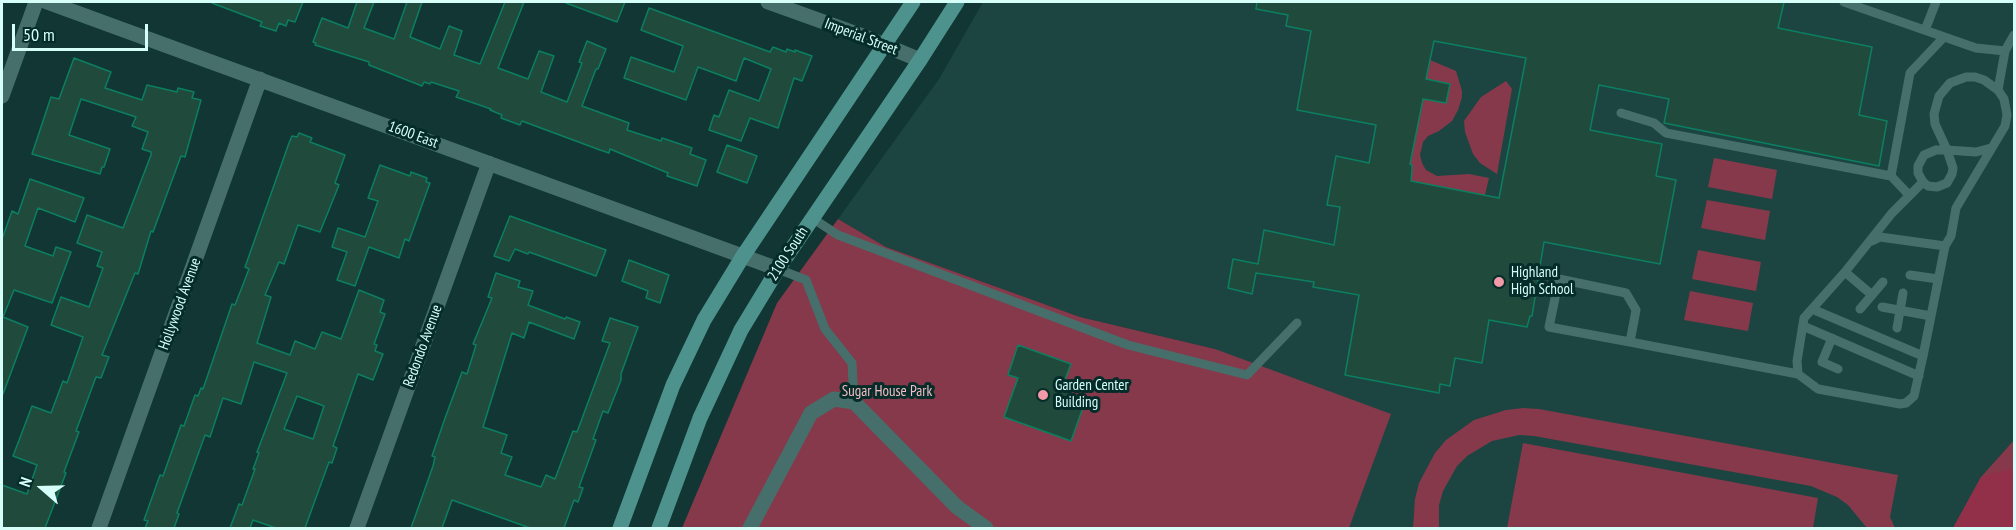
<!DOCTYPE html>
<style>
body{margin:0}
#map{position:relative;width:2016px;height:530px;overflow:hidden;background:#113633;font-family:"PT Sans Narrow",sans-serif}
canvas{display:block}
.frame{position:absolute;inset:0;border:3px solid #d6fffa;pointer-events:none}
.north{position:absolute;left:12px;top:458px;width:60px;height:60px;-webkit-text-stroke:4px #052c29;paint-order:stroke;rotate:290deg;font-size:16px;font-weight:700;line-height:24px;text-align:center;color:#d6fffa}
.north::after{content:'';display:block;margin:auto;width:21px;height:27px;background:#d6fffa;clip-path:polygon(50% 0,100% 100%,50% 72%,0 100%)}
.scale{position:absolute;left:12px;top:24px;width:136px;height:27px;box-sizing:border-box;border:3px solid #d6fffa;border-top:0;padding-left:8px;font-size:18px;line-height:21px;white-space:nowrap;color:#d6fffa;-webkit-text-stroke:4px #052c29;paint-order:stroke}
</style>
<div id="map">
<canvas width="2016" height="530"></canvas>
<div class="frame"></div>
<div class="north">N</div>
<div class="scale">50 m</div>
</div>
<script>
const g = document.querySelector('canvas').getContext('2d');
g.lineJoin = 'round';
function paint(path, color) { g.fillStyle = color; g.fill(path, 'evenodd'); }
const toPath = rows => new Path2D(rows.map(r => 'M' + r).join(''));
function strokePath(path, color, width, dash) { g.strokeStyle = color; g.lineWidth = width; g.lineCap = dash ? 'butt' : 'round'; g.setLineDash(dash || []); g.stroke(path); }
function drawText(font, color, halo, rows, align = 'center') {
  g.font = font + ' "PT Sans Narrow",sans-serif'; g.lineWidth = 6; g.setLineDash([]); g.textBaseline = 'middle'; g.strokeStyle = halo; g.fillStyle = color; for (const [text, x, y, turn = 0] of rows) {
    g.save(); g.translate(x, y); g.rotate((+turn || 0) * Math.PI / 180); g.textAlign = isNaN(turn) ? turn : align; if (halo) g.strokeText(text, 0, 0); g.fillText(text, 0, 0); g.restore();
  }
}
const built = toPath([
 [983,2,2014,2,2014,440,1981,477,1953,528,1346,528,1215,349,1080,317,886,247,838,219,939,79]
]);
const green = toPath([
 [1430,60,1456,71,1462,91,1462,97,1458,110,1452,121,1439,131,1428,136,1423,142,1420,155,1422,163,1426,170,1437,176,1469,174,1489,178,1485,195,1411,181,1412,171,1412,165,1410,164],
 [1506,81,1512,89,1497,174,1480,163,1473,154,1465,132,1464,121,1481,97],
 [1714,158,1777,170,1772,199,1708,187],
 [1707,200,1770,211,1765,240,1701,228],
 [838,219,886,247,1080,317,1215,349,1391,414,1349,528,682,528,777,303],
 [1698,250,1761,262,1756,291,1692,279],
 [1690,291,1753,303,1748,331,1684,320],
 [1523,408,1539,409,1898,475,1890,517,1895,528,1867,528,1848,505,1837,497,1811,486,1534,436,1519,435,1492,441,1467,456,1457,466,1443,491,1439,505,1439,528,1413,528,1415,499,1419,483,1435,453,1446,440,1474,420,1506,410],
 [2014,440,2014,528,1953,528,1981,477],
 [1523,443,1818,498,1813,528,1507,528]
]);
const forest = toPath([
 [2014,468,2014,528,1953,528,1981,477]
]);
const building = toPath([
 [212,2,303,2,295,22,288,20,286,26,279,23,276,31,260,26,262,22,212,3,212,2],
 [357,2,374,2,364,28,394,39,407,2,422,2,410,37,440,49,449,26,462,31,454,55,480,64,505,2,524,2,498,68,528,79,539,51,554,56,541,92,567,102,582,63,579,62,587,41,606,49,598,69,596,69,582,106,629,123,627,130,661,141,662,138,692,148,690,154,706,160,697,186,667,176,668,173,610,149,609,153,600,150,522,121,520,125,501,118,502,115,490,110,491,109,456,97,459,91,431,82,430,84,424,82,422,86,369,65,369,62,315,45,316,43,313,42,322,18,348,28,357,2],
 [566,2,625,2,617,22,566,3,566,2],
 [1257,2,1784,2,1778,28,1872,47,1859,115,1887,121,1879,166,1664,123,1669,99,1599,85,1590,130,1662,144,1656,176,1676,180,1660,264,1544,242,1532,316,1530,316,1527,327,1489,320,1482,363,1455,358,1450,386,1440,384,1439,393,1345,375,1359,295,1313,287,1314,282,1256,273,1252,294,1228,288,1233,259,1258,264,1264,230,1334,245,1340,207,1327,205,1336,156,1369,163,1376,125,1297,110,1311,31,1286,26,1288,15,1256,9,1257,2],
 [1434,41,1526,58,1499,198,1411,181,1412,170,1412,165,1410,164,1423,99,1446,103,1450,84,1426,79,1434,41],
 [649,8,770,52,773,47,786,52,787,49,795,52,795,50,812,56,802,81,794,78,778,128,750,118,741,141,709,130,714,115,719,117,729,90,759,101,771,69,744,58,736,81,698,67,686,100,624,78,631,57,674,72,683,46,641,30,649,8],
 [74,58,111,72,105,88,142,100,147,85,177,92,178,88,194,92,192,98,201,100,185,157,181,156,153,232,151,231,138,274,135,273,102,355,109,357,101,378,96,377,76,431,79,432,64,472,66,473,45,528,2,528,2,485,27,494,37,465,13,456,32,406,51,413,63,381,67,383,83,337,51,325,61,297,89,307,103,268,97,266,102,252,77,243,87,215,123,228,151,155,151,152,142,149,148,132,132,126,136,117,81,99,69,135,110,149,104,167,102,167,100,174,32,154,51,97,59,99,74,58],
 [299,133,312,138,310,142,345,155,335,183,339,185,320,232,298,225,284,264,279,262,265,295,271,297,257,343,290,355,295,341,315,349,322,332,341,339,359,290,384,300,380,312,385,314,374,344,377,345,375,351,383,354,373,380,358,374,333,446,337,448,332,463,329,462,305,528,276,528,253,520,250,528,230,528,239,504,242,505,255,469,253,469,259,453,257,452,287,373,254,362,241,404,223,398,210,437,205,435,177,513,179,514,174,528,145,528,148,521,144,520,160,475,163,476,181,425,184,426,195,395,198,396,201,388,203,389,232,304,235,305,249,269,245,267,289,143,292,136,297,137,299,133],
 [297,396,324,406,313,439,284,429,297,396],
 [727,145,757,156,747,183,717,172,727,145],
 [380,165,410,176,411,172,427,178,426,182,430,183,409,241,405,239,399,258,369,247,355,286,337,280,347,252,332,247,338,228,365,237,378,201,368,198,380,165],
 [30,179,84,198,75,222,38,208,25,246,53,256,56,247,71,252,52,303,14,290,3,317,28,327,3,394,2,394,2,239,12,211,18,214,30,179],
 [510,216,606,250,596,276,529,252,528,254,515,249,509,261,494,256,510,216],
 [629,260,669,275,660,303,646,298,648,291,622,281,629,260],
 [496,273,520,281,518,287,533,291,528,305,565,319,566,317,580,322,574,339,529,322,524,338,512,333,483,427,507,435,501,453,512,457,505,475,541,487,546,475,555,479,573,431,577,432,610,343,602,341,610,318,638,327,621,374,621,380,608,413,603,411,593,439,596,440,579,487,583,488,578,502,574,500,564,528,530,528,452,500,442,528,411,528,433,466,435,457,432,456,444,421,462,372,467,374,476,345,473,344,492,298,488,297,496,273],
 [1018,345,1071,364,1061,390,1086,399,1071,441,1004,417,1018,378,1008,375,1018,345]
]);
const lane = toPath([
 [1844,2,1976,48,2005,51,2014,35],
 [1925,30,1936,2],
 [1998,90,2005,51],
 [1621,113,1654,123,1666,133,1891,176,1910,73,1944,37],
 [1936,150,1947,150,1953,168,1952,174,1947,183,1937,187,1928,186,1923,182,1918,173,1918,166,1924,155,1936,150],
 [1891,176,1909,195],
 [1923,182,1892,213,1845,272,1804,318,1797,361,1798,374,1818,389,1900,404,1906,403,1914,396,1923,356,1945,246,1951,236,1956,208,2005,126,2007,115,2004,99,1998,90,1984,80,1975,77,1966,77,1950,83,1939,96,1934,114,1935,124,1947,150,1976,152,1991,148],
 [812,218,838,235,1128,345,1247,375,1297,323],
 [1872,241,1880,237,1945,246],
 [778,269,806,280,825,329,852,363,854,402],
 [1845,272,1872,295,1883,282],
 [1910,275,1938,279],
 [1882,307,1931,316],
 [1812,309,1923,356],
 [1860,309,1872,295],
 [1803,326,1919,376],
 [1897,328,1903,293],
 [1832,338,1822,362,1838,369],
 [1630,342,1636,310,1626,293,1559,279,1549,327,1630,342,1798,374]
]);
const street = toPath([
 [47,2,778,269],
 [768,2,860,35,920,60],
 [2,96,36,2],
 [99,528,260,79],
 [357,528,489,163],
 [750,528,811,413,834,399,854,402,957,507,986,528]
]);
const secondary = toPath([
 [620,528,673,385,704,320,743,256,913,2],
 [659,528,700,418,741,330,778,269,920,60,957,2]
]);
const markers = [
 [1499,282,6,"#f39aa9"],
 [1043,395,6,"#f39aa9"]
];
const streetNames = [
 ["Imperial Street",861,37,21],
 ["1600 East",413,135,20],
 ["2100 South",788,254,-57],
 ["Hollywood Avenue",180,304,-70],
 ["Redondo Avenue",423,346,-70]
];
const poiNames = [
 ["Highland",1511,273],
 ["High School",1511,290],
 ["Garden Center",1055,386],
 ["Building",1055,403]
];
const parkNames = [
 ["Sugar House Park",887,392]
];
paint(built, '#1c4542');
paint(green, '#86394a');
paint(forest, '#933049');
paint(building, '#204a3c');
strokePath(building, '#0c7f61', 1.5);
strokePath(lane, '#466f6b', 9);
strokePath(street, '#466f6b', 15);
strokePath(secondary, '#4d928d', 15);
for (const [x, y, r, color] of markers) { const dot = new Path2D(); dot.arc(x, y, r, 0, 2 * Math.PI); g.fillStyle = color; g.fill(dot); strokePath(dot, '#052c29', 2); }
drawText('15px', '#d6fffa', '#052c29', streetNames);
drawText('15px', '#d6fffa', '#052c29', poiNames, 'left');
drawText('15px', '#f5bdc5', '#052c29', parkNames);
</script>
